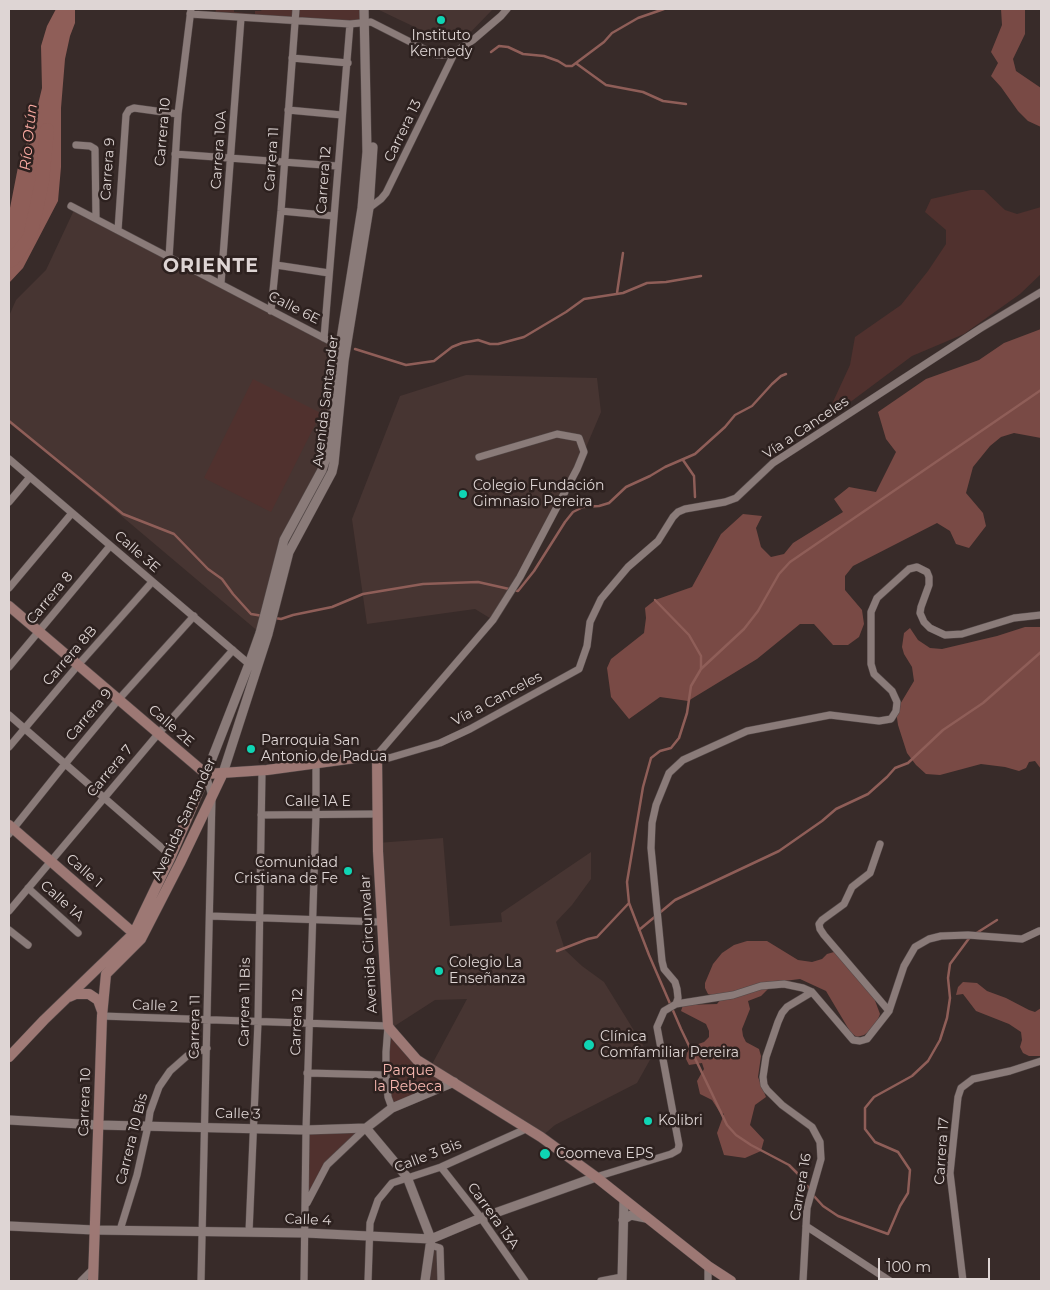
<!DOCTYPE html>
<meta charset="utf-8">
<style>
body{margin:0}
#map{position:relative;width:1050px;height:1290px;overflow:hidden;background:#382b29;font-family:Montserrat,sans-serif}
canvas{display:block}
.frame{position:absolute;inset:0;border:10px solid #ded5d4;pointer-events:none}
.scale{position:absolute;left:878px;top:1258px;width:112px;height:22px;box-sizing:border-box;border:2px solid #ded5d4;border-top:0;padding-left:6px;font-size:15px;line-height:18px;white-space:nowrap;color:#ded5d4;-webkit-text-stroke:4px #2d211f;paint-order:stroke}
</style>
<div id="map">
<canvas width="1050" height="1290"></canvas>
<div class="frame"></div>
<div class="scale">100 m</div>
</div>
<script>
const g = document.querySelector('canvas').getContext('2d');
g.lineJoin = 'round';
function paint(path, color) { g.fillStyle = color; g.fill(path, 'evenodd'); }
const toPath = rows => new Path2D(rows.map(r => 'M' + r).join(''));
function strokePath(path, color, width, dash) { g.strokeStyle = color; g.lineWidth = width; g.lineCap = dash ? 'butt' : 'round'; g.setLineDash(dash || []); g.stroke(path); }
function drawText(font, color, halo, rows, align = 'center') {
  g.font = font + ' Montserrat,sans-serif'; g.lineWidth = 5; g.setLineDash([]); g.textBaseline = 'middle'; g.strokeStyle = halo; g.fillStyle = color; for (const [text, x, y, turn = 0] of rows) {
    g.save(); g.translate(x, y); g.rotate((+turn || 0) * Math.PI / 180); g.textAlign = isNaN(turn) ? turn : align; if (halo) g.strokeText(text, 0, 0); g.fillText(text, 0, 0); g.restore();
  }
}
const built = toPath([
 [377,9,493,9,461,42,423,31],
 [75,208,339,346,326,458,284,540,260,633,9,421,9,316,16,300,46,270],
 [466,375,597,378,601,412,584,452,493,620,475,609,367,624,352,519,400,396],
 [443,838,450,926,502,922,501,913,591,852,591,879,572,905,556,922,565,950,582,966,604,982,651,1058,637,1083,555,1125,541,1137,430,1068,467,999,435,1000,390,1029,377,843],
 [430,1245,440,1248,441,1281,425,1281]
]);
const green = toPath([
 [216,9,234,9,234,12,255,14,255,11,261,11,262,9,364,9,366,22,215,15],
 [971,190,984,190,1005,210,1017,214,1041,207,1041,274,1020,294,964,334,912,356,845,406,832,404,850,365,855,337,901,305,928,271,946,244,946,230,925,212,931,199],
 [253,379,321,413,271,512,204,478],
 [388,1026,406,1049,454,1082,392,1108,388,1097],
 [366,1128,327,1165,306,1206,306,1130]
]);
const forest = toPath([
 [1001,9,1025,9,1025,34,1013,59,1016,71,1041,88,1041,127,1028,121,1018,111,1001,87,991,76,998,63,991,52,1002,25],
 [1041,329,1041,438,1014,433,1001,437,990,446,973,467,966,493,983,513,986,526,969,548,956,544,950,531,937,523,853,566,845,576,845,590,862,610,864,624,859,637,848,645,833,645,814,624,800,624,757,659,688,701,660,697,629,719,611,697,607,668,611,659,644,633,646,618,645,608,655,600,692,587,721,534,743,514,762,516,756,528,761,547,771,557,784,554,793,543,843,512,834,499,849,487,876,492,896,452,886,439,878,412,926,379,979,360,1004,343],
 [1025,627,1041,627,1041,769,1035,761,1029,762,1026,768,1019,771,1005,767,981,764,940,775,926,774,916,765,907,753,898,725,896,711,914,681,912,667,904,654,902,647,904,633,910,628,918,640,930,648,942,649,997,636],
 [747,941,767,941,798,960,812,962,822,959,827,954,834,952,840,956,870,987,880,1014,875,1027,864,1035,857,1037,851,1033,826,991,800,979,784,981,771,986,761,996,748,1001,750,1009,742,1029,743,1036,746,1042,759,1049,761,1056,758,1077,766,1097,755,1105,750,1125,764,1140,761,1151,745,1158,724,1155,717,1133,724,1114,719,1111,712,1100,700,1094,697,1081,704,1069,702,1063,689,1065,686,1059,687,1053,690,1047,704,1042,709,1037,709,1031,706,1024,681,1011,683,1005,717,1004,721,999,708,994,705,988,705,983,713,964,722,953,734,945],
 [963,982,977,983,987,991,1006,998,1029,1010,1035,1012,1041,1008,1041,1056,1029,1056,1023,1053,1020,1047,1022,1040,1021,1032,1009,1024,976,1011,963,994,956,995,958,987]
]);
const water = toPath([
 [56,9,75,9,75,23,70,36,65,59,61,108,61,167,58,201,23,268,9,283,9,213,18,167,30,134,31,127,35,117,42,88,41,46,47,26],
 [47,146,50,150,47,181,44,201,40,219,31,236,29,236,38,174,43,151]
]);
const stream = toPath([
 [491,52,499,46,508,47,523,54,544,56,558,61,566,66,572,66,604,42,612,33,638,18,664,9],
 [577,64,606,85,643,92,663,101,686,104],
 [617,293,623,253],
 [355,349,406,365,434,361,452,347,462,343,478,340,490,344,498,344,524,337,566,312,584,299,623,293,647,283,666,282,701,276],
 [9,421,123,514,174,534,208,569,222,579,233,594,251,614,263,616],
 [683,460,694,476,695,497],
 [655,600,689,635,701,656,701,669],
 [275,618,281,619,293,615,332,607,363,594,423,584,478,582,518,591,534,571,565,522,573,512,583,507,599,506,609,503,626,487,650,476,665,467,695,454,725,427,735,415,752,406,772,384,781,376,786,374],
 [639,930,675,900,779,851,822,821,836,809,868,794,887,777,895,768,908,763,943,730,983,703,1041,652],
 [975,934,997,920],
 [557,951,588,939,597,937,629,903],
 [810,1190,801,1177,789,1165,751,1145,736,1135,727,1125,681,1029,649,955,629,903,627,882,643,787,651,758,660,751,671,748,679,738,687,713,691,686,701,669,744,629,758,611,779,574,790,562,1041,390],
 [813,1195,823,1206,838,1216,888,1234,900,1206,908,1193,910,1170,898,1152,875,1142,865,1129,865,1108,874,1097,912,1076,928,1061,940,1040,947,1018,950,998,948,978,950,964,970,937]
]);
const river = toPath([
 [9,261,13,259,30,237,42,182,47,130]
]);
const minor = toPath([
 [190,14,350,24,371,22,436,55,445,55,455,52,473,40,501,16,507,9],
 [292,58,348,63],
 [288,110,342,115],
 [76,145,90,146,95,149,96,218],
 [175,154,337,166],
 [71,206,343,348],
 [367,208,369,208,381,199,386,193,455,52],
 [281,211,334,216],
 [118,230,126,115,129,110,134,108,178,114],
 [169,258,178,114,191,9],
 [276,265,329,273],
 [221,283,241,18],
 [271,311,281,211,296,9],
 [324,338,350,24],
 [479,457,557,434,579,438,584,452,577,469,520,577,493,620,377,755,389,758,440,743,470,729,579,669,587,646,590,622,601,599,628,567,658,541,673,517,678,512,685,509,725,502,736,498,773,463,981,328,1041,292],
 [9,459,249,664],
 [9,502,30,477],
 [9,588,72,513],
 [9,667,110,546],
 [9,715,171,856],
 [9,747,79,664,152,582],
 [261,815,376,814],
 [9,834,65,764,119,699,194,616],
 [880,844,870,873,852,887,844,904,822,920,819,924,820,929,824,935,889,1011],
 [28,888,78,933],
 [9,911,158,734,233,650],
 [210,916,381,922],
 [9,930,28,945],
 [676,1004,678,998,677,989,675,982,664,969,662,961,651,848,652,823,656,805,669,773,683,760,747,731,830,715,879,721,891,719,896,711,897,702,892,691,874,674,871,664,871,612,877,598,909,569,917,567,927,572,929,577,929,585,921,607,920,613,924,622,930,628,945,635,962,634,1014,618,1041,615],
 [102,1016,388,1026,386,1052,386,1075,388,1097,392,1108],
 [307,1073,386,1075],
 [441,1167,481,1218,525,1281],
 [596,1177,671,1154,678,1150,679,1145,657,1027,664,1011,676,1004,733,995,761,986,784,984,803,988,812,992,853,1040,860,1041,867,1039,889,1011,904,966,915,947,929,939,941,936,968,935,1022,939,1039,931],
 [307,1203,327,1165,366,1128],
 [806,1226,890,1281],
 [120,1230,137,1175,148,1126,150,1112,159,1087,170,1071,187,1056,207,1048],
 [249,1232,258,1022,262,771],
 [430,1245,440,1248,441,1281],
 [708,1266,708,1281],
 [81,1281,93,1269],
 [201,1281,212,797,206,774],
 [304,1281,306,1130,316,814,316,763],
 [368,1281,370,1223,378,1200,392,1183,441,1167,528,1128],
 [601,1281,622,1277],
 [803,1281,807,1208,821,1159,820,1142,812,1127,782,1105,767,1090,764,1085,763,1077,766,1057,778,1022,782,1013,787,1007,812,992],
 [963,1281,950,1173,958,1097,961,1088,973,1079,1010,1071,1041,1061]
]);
const tertiary = toPath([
 [223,773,268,634,289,552,332,472,334,463,344,361,369,208,373,147],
 [206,774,249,664,260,633,284,540,322,470,326,458,338,358,362,208,367,152,364,9],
 [9,1120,98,1125,306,1130,366,1128,392,1108,454,1082],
 [366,1128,407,1177,431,1239,425,1281],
 [623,1220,631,1215,646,1218],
 [9,1226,94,1230,306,1233,431,1239,481,1218,596,1177],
 [622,1281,624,1200]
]);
const secondary = toPath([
 [9,606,206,774,267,770,377,755,378,851,388,1026,390,1029,417,1060,541,1137,596,1177,708,1266,731,1281],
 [9,825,138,937],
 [69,997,76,994,89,994,98,1000,102,1011],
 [9,1057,44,1020,134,933,171,856,206,774],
 [93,1281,102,1016,106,974,141,939,180,863,223,773]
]);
const markers = [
 [441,20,5,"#0fd5b4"],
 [463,494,5,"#0fd5b4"],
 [251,749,5,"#0fd5b4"],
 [348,871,5,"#0fd5b4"],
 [439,971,5,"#0fd5b4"],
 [589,1045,6,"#0fd5b4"],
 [648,1121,5,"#0fd5b4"],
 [545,1154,6,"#0fd5b4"]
];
const poiNames = [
 ["Instituto",441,36,"center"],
 ["Kennedy",441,52,"center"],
 ["Colegio Fundación",473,486],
 ["Gimnasio Pereira",473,502],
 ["Parroquia San",261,741],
 ["Antonio de Padua",261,757],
 ["Comunidad",338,863,"right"],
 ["Cristiana de Fe",338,879,"right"],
 ["Colegio La",449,963],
 ["Enseñanza",449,979],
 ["Clínica",600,1037],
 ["Comfamiliar Pereira",600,1053],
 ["Kolibri",658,1121],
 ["Coomeva EPS",556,1154]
];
const streetNames = [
 ["Carrera 13",403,131,-64],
 ["Carrera 10",163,132,-85],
 ["Carrera 10A",219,150,-86],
 ["Carrera 11",272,159,-86],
 ["Carrera 9",108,169,-86],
 ["Carrera 12",324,180,-86],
 ["Calle 6E",294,308,27],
 ["Avenida Santander",326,401,-83],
 ["Vía a Canceles",806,428,-34],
 ["Calle 3E",137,552,41],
 ["Carrera 8",50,598,-50],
 ["Carrera 8B",70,656,-49],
 ["Vía a Canceles",497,699,-28],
 ["Carrera 9",89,715,-50],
 ["Calle 2E",171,726,41],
 ["Carrera 7",110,771,-50],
 ["Calle 1A E",318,802],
 ["Avenida Santander",184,819,-65],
 ["Calle 1",84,871,41],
 ["Calle 1A",62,901,42],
 ["Avenida Circunvalar",369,944,-93],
 ["Carrera 11 Bis",245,1002,-89],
 ["Calle 2",155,1006,2],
 ["Carrera 12",297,1022,-88],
 ["Carrera 11",195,1027,-89],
 ["Carrera 10",85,1102,-88],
 ["Calle 3",238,1114,1],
 ["Carrera 10 Bis",132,1139,-76],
 ["Carrera 17",942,1151,-86],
 ["Calle 3 Bis",428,1156,-21],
 ["Carrera 16",801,1187,-80],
 ["Carrera 13A",493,1216,54],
 ["Calle 4",308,1220,2]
];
const parkNames = [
 ["Parque",408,1071],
 ["la Rebeca",408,1087]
];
const waterNames = [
 ["Río Otún",29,137,-84]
];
const districtNames = [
 ["ORIENTE",211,266]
];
paint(built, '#473532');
paint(green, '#50312e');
paint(forest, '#794a45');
paint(water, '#8f5e58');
strokePath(stream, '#8f5e58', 2.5);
strokePath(river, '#8f5e58', 14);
strokePath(minor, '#544948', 8);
strokePath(tertiary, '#544948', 10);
strokePath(secondary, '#544948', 11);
strokePath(minor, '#8a7b79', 7);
strokePath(tertiary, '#8a7b79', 9);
strokePath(secondary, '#9d7874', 10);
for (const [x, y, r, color] of markers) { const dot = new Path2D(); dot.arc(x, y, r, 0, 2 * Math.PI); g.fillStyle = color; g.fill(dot); strokePath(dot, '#2d211f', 2); }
drawText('14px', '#ded5d4', '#2d211f', poiNames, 'left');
drawText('14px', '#ded5d4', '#2d211f', streetNames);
drawText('14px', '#fbbab3', '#2d211f', parkNames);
drawText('italic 15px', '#f9a9a1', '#2d211f', waterNames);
g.letterSpacing = '1px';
drawText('bold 19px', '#ded5d4', '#2d211f', districtNames);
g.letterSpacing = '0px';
</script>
